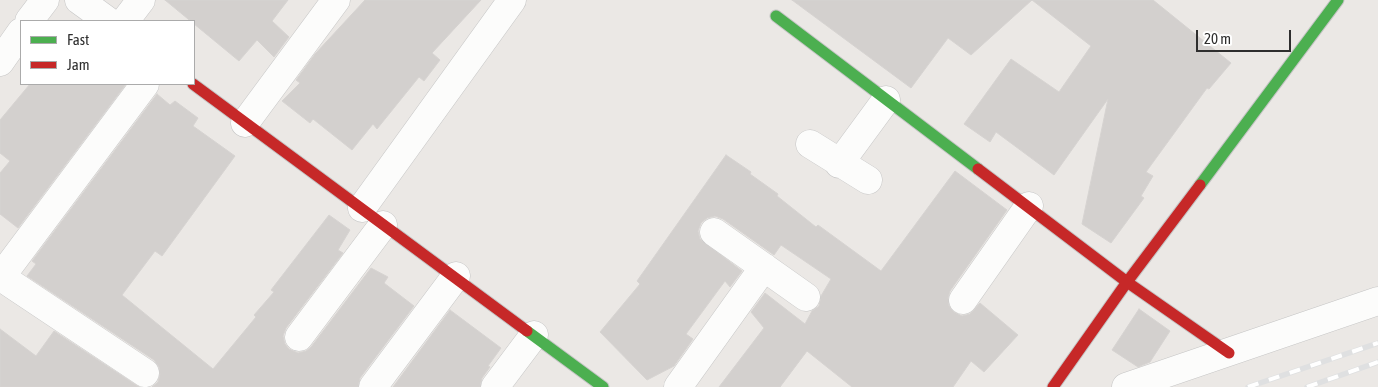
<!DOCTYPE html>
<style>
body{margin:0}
#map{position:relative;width:1378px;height:387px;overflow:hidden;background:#ebe8e5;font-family:"Asap Condensed",sans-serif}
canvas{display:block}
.legend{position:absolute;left:20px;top:20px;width:175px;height:65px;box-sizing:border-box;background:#fff;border:1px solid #ababab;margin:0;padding:6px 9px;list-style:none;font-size:15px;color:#2e2e2e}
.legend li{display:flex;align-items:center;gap:10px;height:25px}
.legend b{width:25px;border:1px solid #ababab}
.scale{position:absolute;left:1196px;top:30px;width:95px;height:22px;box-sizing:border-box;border:2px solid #2e2e2e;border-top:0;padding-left:6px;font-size:15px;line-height:18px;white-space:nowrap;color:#2e2e2e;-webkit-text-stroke:4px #fff;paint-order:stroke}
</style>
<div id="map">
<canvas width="1378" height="387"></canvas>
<ul class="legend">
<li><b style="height:6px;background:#4caf50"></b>Fast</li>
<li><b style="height:6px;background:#c62828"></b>Jam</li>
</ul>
<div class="scale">20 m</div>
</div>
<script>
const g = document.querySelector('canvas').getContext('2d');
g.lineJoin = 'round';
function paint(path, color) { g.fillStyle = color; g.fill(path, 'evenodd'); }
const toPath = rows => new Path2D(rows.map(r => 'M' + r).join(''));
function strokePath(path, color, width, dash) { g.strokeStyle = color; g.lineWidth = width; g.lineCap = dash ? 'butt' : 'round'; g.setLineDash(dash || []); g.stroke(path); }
const building = toPath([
 [165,0,288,0,272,21,289,37,274,57,257,40,239,61,165,0],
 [365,0,481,0,432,53,440,60,424,81,419,77,377,129,373,124,352,150,313,119,310,123,282,101,300,83,296,80,315,54,365,0],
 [792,0,1153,0,1231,63,1209,89,1207,88,1146,172,1153,176,1141,196,1144,198,1111,243,1082,224,1108,99,1054,175,996,132,990,142,964,124,1011,59,1059,92,1091,46,1032,0,971,55,948,38,911,88,792,0],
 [30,84,126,84,18,228,0,214,0,173,10,161,0,153,0,120,30,84],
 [157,94,170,105,175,101,198,118,193,126,235,156,162,256,155,251,122,295,213,369,256,317,254,315,274,292,271,290,329,215,350,230,338,250,343,253,286,328,283,336,285,344,289,349,298,353,306,351,311,347,371,268,388,277,384,283,414,306,360,378,358,387,152,387,158,382,160,374,159,367,154,360,27,276,36,264,32,261,157,94],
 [726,155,751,172,750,174,778,194,777,196,816,227,818,225,881,271,955,171,1007,210,950,291,948,298,949,306,954,312,962,316,970,314,980,303,1018,335,984,372,971,361,953,387,852,387,807,351,780,387,719,387,764,328,751,312,765,293,805,324,812,311,819,306,821,296,831,279,781,245,774,255,723,219,715,216,707,218,701,223,698,231,700,239,742,271,730,287,725,281,686,334,693,339,674,366,647,380,600,332,640,284,637,281,726,155],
 [1139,309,1170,331,1150,362,1138,367,1112,350,1139,309],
 [450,310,501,348,488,366,490,367,482,378,480,387,393,387,450,310],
 [0,329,36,356,54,331,139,387,0,387,0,329]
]);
const street = toPath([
 [79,0,108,21],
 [29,21,45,0],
 [125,21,141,0],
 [0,62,21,32],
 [245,123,336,0],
 [810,144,868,180],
 [839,164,886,100],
 [362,208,512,0],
 [714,232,806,297],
 [1,277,145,373],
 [0,278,145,84],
 [963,300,1029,206],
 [299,337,383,225],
 [373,387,456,276],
 [495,387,534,335],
 [678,387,764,267],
 [1126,387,1378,301]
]);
const fast = toPath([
 [776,16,978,169],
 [1200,185,1338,0],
 [527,331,603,387]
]);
const jam = toPath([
 [193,84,527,331],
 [978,169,1127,282,1229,353],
 [1053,387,1127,282,1200,185]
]);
const rail = toPath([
 [1248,387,1378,343],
 [1307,387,1378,362]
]);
paint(building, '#d3d0ce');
strokePath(building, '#d6d3d1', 1);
strokePath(street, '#c5c5c5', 29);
strokePath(fast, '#c5c5c5', 13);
strokePath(jam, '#c5c5c5', 13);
strokePath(street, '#fcfcfb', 28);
strokePath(fast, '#4caf50', 11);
strokePath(jam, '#c62828', 11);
strokePath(rail, '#dfe0e1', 5.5);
strokePath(rail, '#fff', 4, [11]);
</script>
